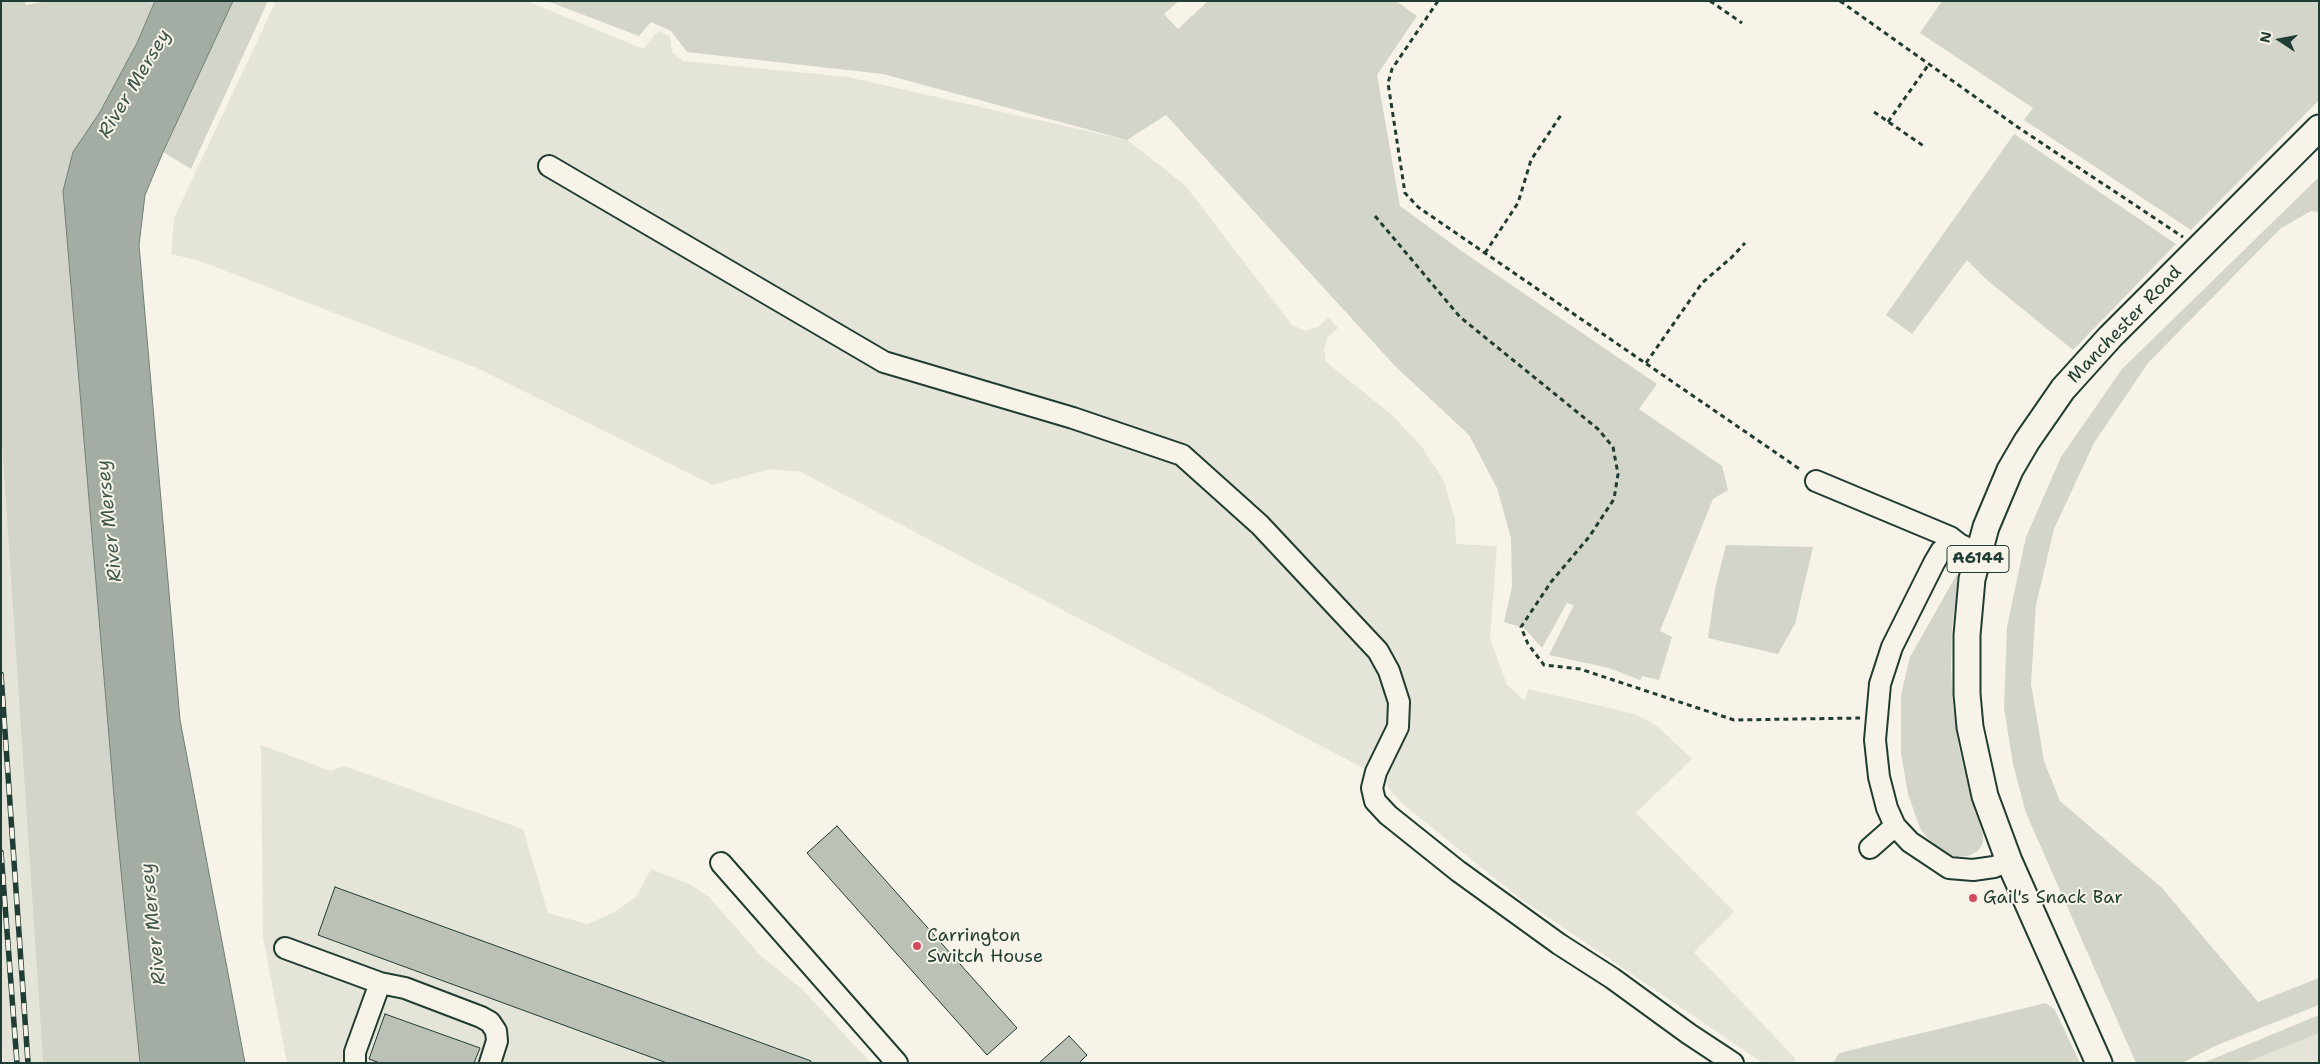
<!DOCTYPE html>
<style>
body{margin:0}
#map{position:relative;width:2320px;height:1064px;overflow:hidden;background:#f7f3e8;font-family:"Shantell Sans",sans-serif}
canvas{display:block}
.frame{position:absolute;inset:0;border:2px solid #1f3d34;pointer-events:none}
.north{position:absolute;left:2255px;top:15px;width:50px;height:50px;-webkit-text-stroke:4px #f7f3e8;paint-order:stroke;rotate:281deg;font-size:14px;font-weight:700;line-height:20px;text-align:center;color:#1f3d34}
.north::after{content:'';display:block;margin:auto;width:18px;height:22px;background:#1f3d34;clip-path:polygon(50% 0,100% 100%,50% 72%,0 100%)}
</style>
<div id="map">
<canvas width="2320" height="1064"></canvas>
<div class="frame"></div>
<div class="north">N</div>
</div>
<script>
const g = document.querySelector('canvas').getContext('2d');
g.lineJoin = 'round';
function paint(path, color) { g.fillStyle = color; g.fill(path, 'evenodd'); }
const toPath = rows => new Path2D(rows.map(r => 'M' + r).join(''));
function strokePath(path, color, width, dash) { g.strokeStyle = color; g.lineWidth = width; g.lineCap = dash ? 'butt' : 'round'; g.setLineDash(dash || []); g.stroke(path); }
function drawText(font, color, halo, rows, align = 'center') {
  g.font = font + ' "Shantell Sans",sans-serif'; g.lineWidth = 4; g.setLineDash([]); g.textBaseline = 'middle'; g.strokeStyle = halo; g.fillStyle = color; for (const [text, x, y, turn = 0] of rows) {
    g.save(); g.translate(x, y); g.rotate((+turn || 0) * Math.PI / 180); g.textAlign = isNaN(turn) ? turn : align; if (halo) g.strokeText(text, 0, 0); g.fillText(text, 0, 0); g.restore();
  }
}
const built = toPath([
 [276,1,527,1,643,49,658,31,670,36,672,52,683,61,848,77,1127,140,1185,185,1292,325,1306,331,1318,327,1328,317,1338,328,1327,338,1324,350,1326,362,1392,415,1422,447,1444,481,1455,520,1456,544,1497,546,1490,638,1507,685,1525,701,1528,689,1635,714,1657,726,1692,759,1636,813,1734,912,1694,952,1795,1058,1793,1063,1763,1063,1518,897,1404,805,1387,787,1386,774,1363,768,801,472,770,469,713,485,477,368,200,261,171,254,174,218],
 [1,430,43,1063,3,1063,1,1036],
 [261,745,331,771,344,766,523,829,548,913,587,924,613,913,636,897,651,869,689,884,709,897,761,956,803,990,871,1063,287,1063,263,937],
 [2319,1033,2319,1063,2245,1063]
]);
const green = toPath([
 [1,1,25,1,26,5,46,1,155,1,137,43,100,112,73,152,63,191,116,820,140,1063,43,1063,1,430],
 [233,1,268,1,191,169,163,152],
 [547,1,1179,1,1164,14,1178,29,1208,1,1396,1,1417,16,1377,75,1400,206,1463,252,1657,384,1639,409,1722,466,1728,490,1713,499,1660,631,1672,637,1659,680,1642,676,1640,680,1609,668,1549,655,1574,605,1567,603,1542,648,1524,628,1504,622,1512,587,1511,538,1497,488,1469,435,1395,366,1166,115,1127,140,883,74,687,52,671,31,651,22,639,36],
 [1942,1,2319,1,2319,100,2191,230,2024,120,2033,108,1920,33],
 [2014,134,2176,244,2073,350,1987,280,1967,260,1912,334,1886,315],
 [2319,177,2319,212,2311,211,2281,228,2148,363,2094,443,2054,529,2036,605,2031,684,2044,761,2060,801,2162,888,2258,1002,2319,978,2319,1005,2217,1045,2182,1063,2136,1063,2026,813,2013,764,2004,708,2007,627,2026,537,2061,457,2122,369],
 [1726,545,1813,547,1795,624,1778,654,1708,638,1715,589],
 [1957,574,1959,577,1952,627,1951,667,1953,707,1959,748,1969,790,1983,834,1983,843,1978,851,1968,856,1954,857,1936,850,1920,828,1908,794,1901,753,1901,695,1910,657],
 [2046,1003,2055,1010,2080,1063,1833,1063,1839,1053],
 [2319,1015,2319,1033,2245,1063,2203,1063]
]);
const water = toPath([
 [155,1,233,1,163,152,145,195,139,245,180,720,245,1063,140,1063,116,820,63,191,73,152,100,112,137,43,155,1]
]);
const building = toPath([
 [837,826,1017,1028,987,1055,807,853,837,826],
 [335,887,811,1061,811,1063,667,1063,318,935,335,887],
 [385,1014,480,1048,474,1063,380,1063,369,1059,385,1014],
 [1069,1036,1087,1055,1079,1063,1039,1063,1069,1036]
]);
const path = toPath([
 [1438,1,1392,69,1388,83,1405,193,1418,207,1801,470],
 [1710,1,1742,23],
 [1840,1,2019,128,2183,237],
 [1874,112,1925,147],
 [1888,122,1929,64],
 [1375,216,1460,317,1598,429,1613,447,1618,474,1614,499,1589,537,1551,582,1521,627,1528,644,1544,665,1580,669,1734,720,1860,718],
 [1485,253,1518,203,1531,160,1561,115],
 [1646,363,1702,283,1732,257,1745,243]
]);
const minor = toPath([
 [549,166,884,362,1073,418,1182,455,1260,525,1378,651,1389,671,1399,702,1398,727,1376,772,1372,788,1375,801,1388,815,1458,871,1559,944,1612,978,1689,1034,1733,1063],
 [1816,481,1950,537,1959,544],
 [1979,554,1959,544,1949,546,1941,551,1934,563,1892,647,1880,684,1875,740,1879,777,1887,808,1895,826,1910,842,1949,868,1973,870,1994,867,2009,861],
 [1870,848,1895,826],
 [721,863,897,1063],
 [285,948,380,983,405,988,481,1017,490,1022,496,1031,497,1041,490,1063],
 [355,1063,355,1052,380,983]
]);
const major = toPath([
 [2099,1063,2009,861,1985,796,1970,727,1967,694,1967,635,1972,579,1986,527,2010,470,2027,441,2063,389,2110,337,2319,128]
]);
const rail = toPath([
 [1,674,28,1063],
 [1,852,17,1063]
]);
const markers = [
 [1973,898,5,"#d1495b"],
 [917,946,5,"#d1495b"]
];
const shields = [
 [1978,559,62]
];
const shieldNames = [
 ["A6144",1978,559]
];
const streetNames = [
 ["Manchester Road",2125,325,-46]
];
const poiNames = [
 ["Gail's Snack Bar",1983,898],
 ["Carrington",927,936],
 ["Switch House",927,957]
];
const waterNames = [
 ["River Mersey",135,84,-59],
 ["River Mersey",110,521,-96],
 ["River Mersey",154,924,-96]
];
paint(built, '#e5e4d9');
paint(green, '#d3d5ca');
paint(water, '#a4ada3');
strokePath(water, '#6f8077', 1);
paint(building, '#bbc1b6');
strokePath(building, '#1f3d34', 1);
strokePath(minor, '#1f3d34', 24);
strokePath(major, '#1f3d34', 29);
strokePath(path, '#1f3d34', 3, [5, 4]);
strokePath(minor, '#f7f3e8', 20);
strokePath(major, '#f7f3e8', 25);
strokePath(rail, '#1f3d34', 5.5);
strokePath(rail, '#f7f3e8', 4, [11]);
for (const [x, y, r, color] of markers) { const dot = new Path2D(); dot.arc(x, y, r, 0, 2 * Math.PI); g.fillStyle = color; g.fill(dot); strokePath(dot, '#f7f3e8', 2); }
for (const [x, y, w] of shields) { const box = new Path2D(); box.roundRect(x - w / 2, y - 13.5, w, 27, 4); g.fillStyle = '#f7f3e8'; g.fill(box); strokePath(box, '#1f3d34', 1); }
drawText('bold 16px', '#1f3d34', null, shieldNames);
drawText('18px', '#1f3d34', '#f7f3e8', streetNames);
drawText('18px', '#1f3d34', '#f7f3e8', poiNames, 'left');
drawText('italic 19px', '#405950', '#f7f3e8', waterNames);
</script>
